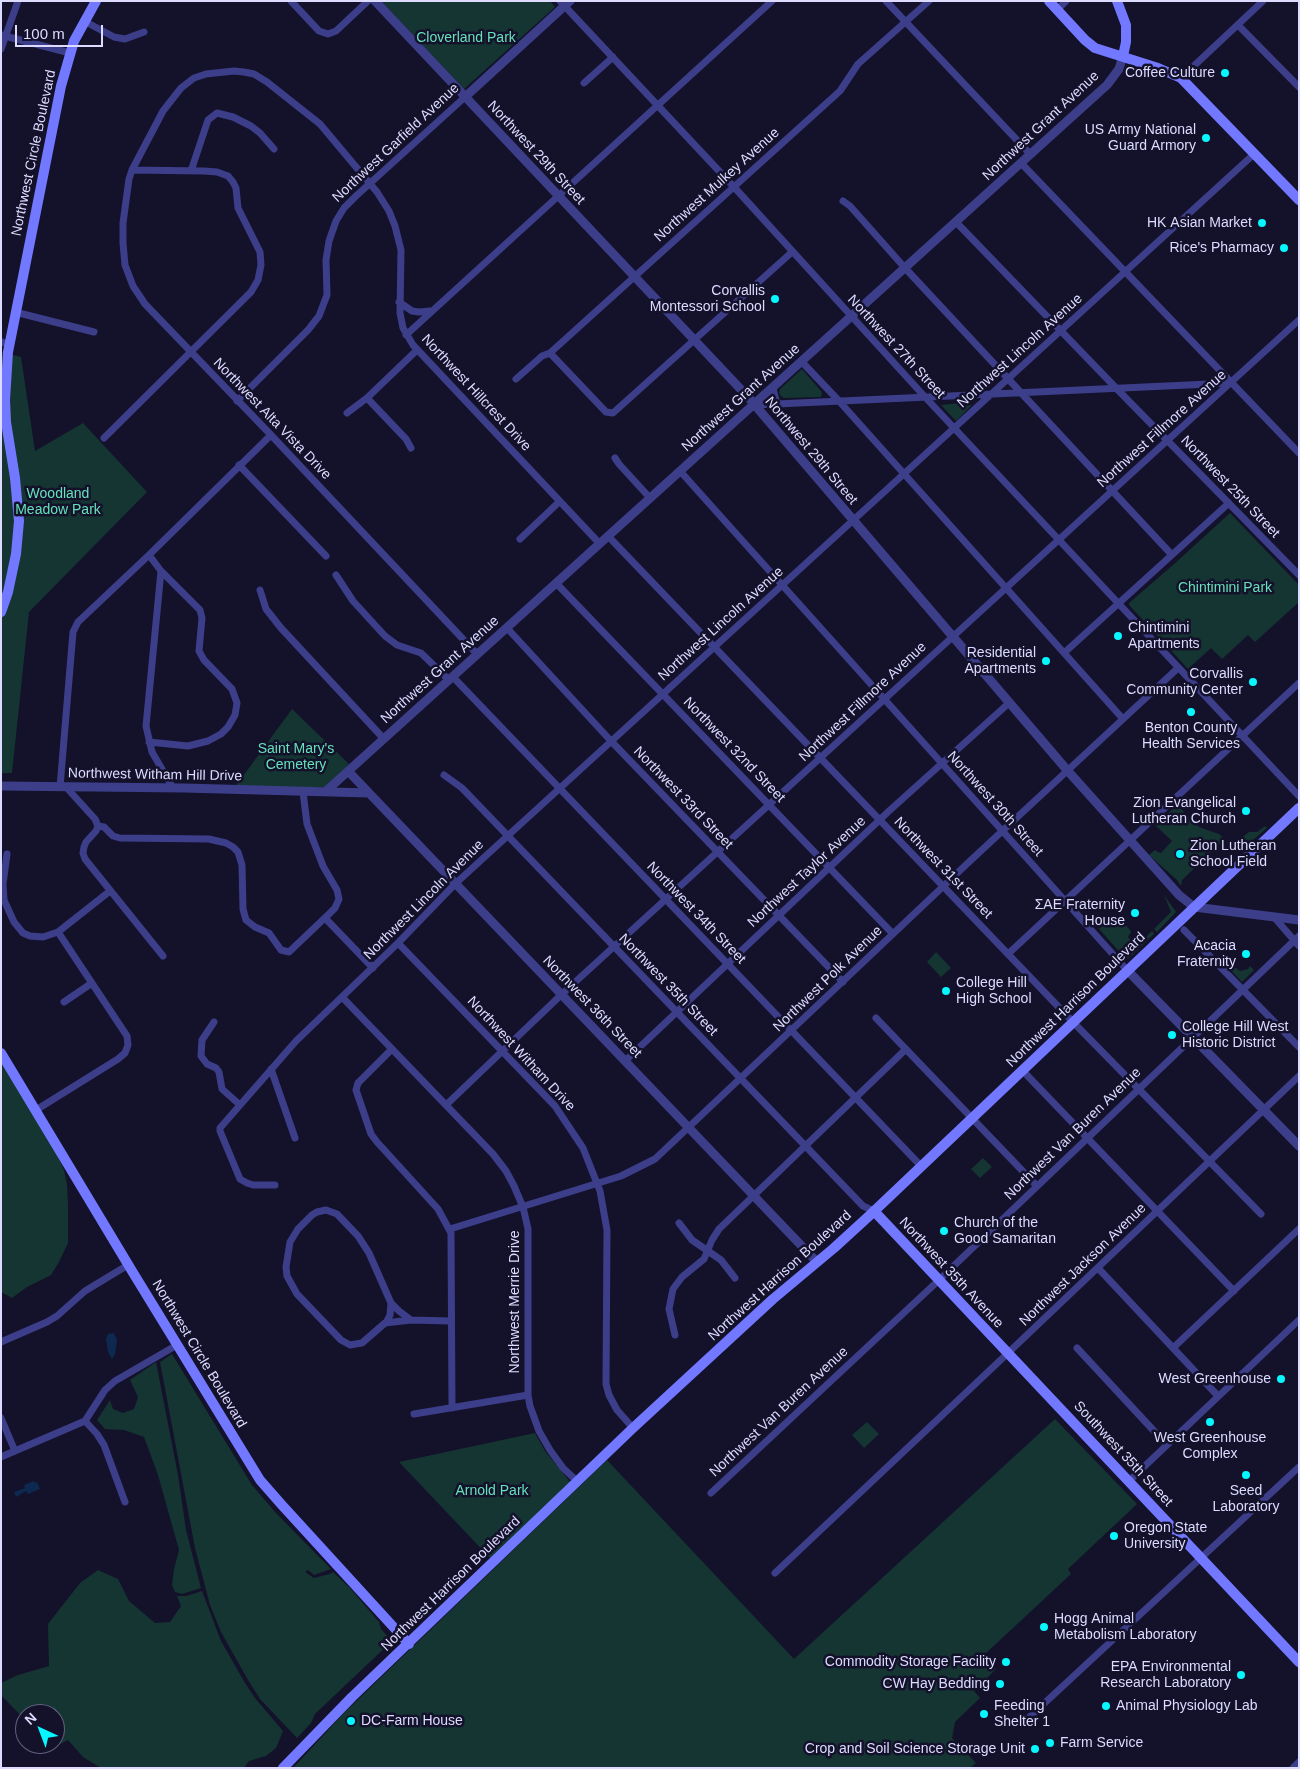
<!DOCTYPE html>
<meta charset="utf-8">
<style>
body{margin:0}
#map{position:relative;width:1300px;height:1769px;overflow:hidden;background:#14112b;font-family:Helvetica,sans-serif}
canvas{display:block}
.frame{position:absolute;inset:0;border:2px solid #dddbff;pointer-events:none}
.north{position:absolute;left:15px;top:1704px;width:50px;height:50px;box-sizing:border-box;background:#14112b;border:1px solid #646280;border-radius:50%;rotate:317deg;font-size:14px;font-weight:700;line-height:20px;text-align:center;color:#dddbff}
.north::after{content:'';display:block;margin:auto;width:18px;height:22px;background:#07f7ff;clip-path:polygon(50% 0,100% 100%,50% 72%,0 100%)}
.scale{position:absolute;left:15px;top:25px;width:88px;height:22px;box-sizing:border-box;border:2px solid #dddbff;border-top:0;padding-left:6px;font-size:15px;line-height:18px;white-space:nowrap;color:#dddbff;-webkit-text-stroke:4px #14112b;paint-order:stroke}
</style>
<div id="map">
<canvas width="1300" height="1769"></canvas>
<div class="frame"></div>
<div class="north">N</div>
<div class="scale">100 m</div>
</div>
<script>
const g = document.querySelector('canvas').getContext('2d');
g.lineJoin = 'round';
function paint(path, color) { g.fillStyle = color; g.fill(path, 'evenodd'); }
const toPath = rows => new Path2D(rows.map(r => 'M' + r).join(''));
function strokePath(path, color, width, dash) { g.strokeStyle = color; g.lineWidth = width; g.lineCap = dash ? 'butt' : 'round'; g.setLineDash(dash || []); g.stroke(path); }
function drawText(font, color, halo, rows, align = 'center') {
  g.font = font + ' Helvetica,sans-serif'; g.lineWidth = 5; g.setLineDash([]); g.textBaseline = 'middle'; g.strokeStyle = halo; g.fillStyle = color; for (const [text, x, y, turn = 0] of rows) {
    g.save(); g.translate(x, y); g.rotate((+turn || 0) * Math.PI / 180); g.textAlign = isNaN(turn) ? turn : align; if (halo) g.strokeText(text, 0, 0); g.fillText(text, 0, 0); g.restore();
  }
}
const green = toPath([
 [381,1,550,1,555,7,464,89],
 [1,352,21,357,35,451,83,423,147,492,29,612,12,773,1,773],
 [802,369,821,391,822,393,821,397,784,398,782,397,779,393,780,389],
 [970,402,971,406,956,421,941,405],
 [1230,513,1299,585,1299,602,1255,642,1248,635,1222,659,1211,648,1188,669,1129,605,1129,603,1173,565],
 [292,709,349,764,325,787,235,787],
 [1177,805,1199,827,1219,834,1223,838,1221,840,1222,842,1182,880,1181,886,1177,880,1149,855,1155,850,1158,852,1161,853,1172,841,1155,825],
 [1265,826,1267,828,1246,846,1240,839,1249,832,1257,832],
 [1164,895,1176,912,1157,932,1154,929,1171,912],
 [1115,914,1130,930,1131,932,1128,937,1135,945,1139,943,1152,931,1154,934,1128,959,1125,958,1099,929],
 [936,952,951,968,941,977,927,962],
 [1225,960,1240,971,1248,969,1250,966,1254,970,1242,982,1222,961],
 [1,1053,36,1110,64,1170,67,1184,68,1205,68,1243,59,1262,51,1275,27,1287,12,1298,1,1292],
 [983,1158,992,1167,980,1178,971,1169],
 [172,1354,252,1485,275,1512,331,1569,314,1575,308,1570,305,1572,314,1578,330,1574,333,1572,350,1588,379,1622,381,1629,392,1641,315,1714,311,1723,297,1738,260,1699,248,1680,221,1632,210,1605,195,1548,160,1362],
 [156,1362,178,1475,186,1530,201,1588,182,1594,175,1592,172,1585,174,1569,179,1550,158,1475,144,1437,124,1430,105,1429,97,1420,110,1400,113,1409,123,1413,134,1409,138,1397,130,1380],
 [1055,1419,1137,1504,1068,1569,1071,1574,984,1655,996,1669,974,1691,980,1698,955,1722,952,1738,976,1763,970,1768,293,1768,345,1712,607,1460,794,1659],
 [867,1422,879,1434,864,1448,852,1435],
 [535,1433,545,1451,571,1483,491,1559,399,1462],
 [98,1570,118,1579,129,1601,155,1623,170,1622,181,1606,177,1596,186,1596,202,1591,221,1641,245,1683,255,1698,283,1731,276,1748,266,1756,249,1761,244,1768,101,1768,83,1757,68,1740,54,1747,46,1745,55,1744,55,1714,25,1714,25,1720,1,1695,1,1683,18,1675,49,1666,48,1624,80,1583]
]);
const water = toPath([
 [114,1333,117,1340,115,1354,112,1359,108,1352,106,1339,108,1334],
 [34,1481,35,1483,37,1482,40,1489,28,1494,26,1491,16,1497,14,1492,25,1488,24,1485]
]);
const minor = toPath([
 [291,1,319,31,328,34,336,31,368,1],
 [560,1,734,187,925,397,1299,796],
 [886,1,1031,155],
 [1057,10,1066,1],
 [84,21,114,37,125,39,144,32],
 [1238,25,1299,87],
 [1,35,70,53],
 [1,49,18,1],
 [1181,78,1263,1],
 [584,83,613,57],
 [1021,163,1299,453],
 [191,171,208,120,217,113,233,117,251,126,260,133,274,149],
 [843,201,850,206,905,268,1172,555],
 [956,222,1116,388,1299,575],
 [399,302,412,311,419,312,430,311],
 [15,312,94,332],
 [406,335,772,1],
 [1,342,9,344],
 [550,353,606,412,613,413,792,252],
 [802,362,839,401,1123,719],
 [516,379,542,356,550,353,840,91,858,64,929,1],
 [367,398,406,439,411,448],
 [237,401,308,330,319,316,327,295,326,260,329,241,336,221,344,208,356,196,465,97],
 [755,405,1231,383],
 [347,413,367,398,417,350],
 [104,438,251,292,258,280,261,265,260,252,238,208,236,188,233,182,228,176,217,172,204,171,132,170],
 [615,458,619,464,650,498],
 [239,465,326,556],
 [680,471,1127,970],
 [608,536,1073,1022,1261,1214],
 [520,539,559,502],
 [149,555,161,571,146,726,152,752,173,788],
 [336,575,353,601,385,636,397,645,421,653,449,680],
 [556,583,893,934],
 [260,590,266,609,281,628,384,739],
 [507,628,611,741,843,982],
 [1064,653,1229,503],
 [477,654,271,435,145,304,133,286,125,265,123,243,123,223,129,179,132,170,163,111,181,88,194,78,206,74,234,71,244,72,254,74,267,82,320,124,377,192,389,211,395,226,401,250,400,313,403,328,413,345,600,544],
 [453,677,921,1166],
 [149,742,188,746,208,741,221,734,228,727,235,715,237,703,232,689,204,660,199,651,202,618,200,610,161,571],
 [444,775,462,788,863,1206,874,1211],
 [60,787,73,632,78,622,149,555,271,435],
 [66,787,95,819,98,826],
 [98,826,104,827,113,836,120,838,209,839,226,843,233,847,238,852,242,865,243,909,246,920,255,927,269,933,281,950,289,952,329,914,335,908,339,899,337,890,323,866,307,824,303,792],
 [98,826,96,831,86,842,84,847,83,853,85,859,163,956],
 [7,854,3,884,4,900,14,922,23,933,30,936,43,937,58,932,110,891],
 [1274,917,1299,946],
 [325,918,373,968],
 [1184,930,1299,1047],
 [398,943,555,1106,583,1148,600,1191,607,1230,606,1384,609,1395,617,1410,633,1428],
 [1008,954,1299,683],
 [342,997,493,1154,506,1171,514,1186,523,1207,528,1229,528,1395,530,1406,539,1431,550,1450,563,1468,578,1482],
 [64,1002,92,983],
 [876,1018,1037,1186],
 [214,1022,202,1040,201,1056,207,1064,216,1068,219,1072,222,1089,240,1105],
 [392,1049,358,1083,356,1090,371,1134,377,1142,438,1209,451,1233,452,1408],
 [625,1061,889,811,1009,703],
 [271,1069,295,1138],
 [1022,1070,1234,1291],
 [446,1105,561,995,1299,320],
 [36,1110,118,1059,125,1053,128,1045,127,1036,58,932],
 [275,1185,253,1185,247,1183,240,1179,220,1131,220,1128,296,1041,398,943,455,884,1254,154],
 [326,1210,337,1214,358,1236,369,1253,391,1303,399,1311,411,1320,385,1323,362,1343,350,1345,341,1340,297,1294,287,1276,286,1267,290,1242,298,1229,312,1215,317,1212,326,1210],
 [679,1223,692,1240,721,1260,735,1278],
 [450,1229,621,1176,655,1159,970,861,1178,668],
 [1098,1268,1218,1396],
 [411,1320,450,1321],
 [386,1323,390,1315,391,1303],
 [675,1335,669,1309,673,1289,682,1277,704,1259,712,1240,719,1229,906,1049],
 [1,1342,47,1322,57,1316,85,1291,128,1265],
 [1077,1348,1167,1445],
 [1173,1348,1299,1229],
 [414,1414,528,1395],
 [1,1418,15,1451],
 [85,1421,97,1434,104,1445,125,1502],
 [1,1457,85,1421,105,1390,115,1381,177,1345],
 [1129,1481,1299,1320],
 [711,1493,939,1280,1299,936],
 [775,1573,1008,1353,1299,1076],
 [1022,1724,1299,1467],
 [1293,1768,1299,1762]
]);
const tertiary = toPath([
 [375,1,748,397,1067,770,1179,895,1194,907,1299,920],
 [465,97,570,1],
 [772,389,776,404],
 [348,771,817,1262],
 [1,786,184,788,369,793],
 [325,792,1107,85,1119,69,1123,56],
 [1127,970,1299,1146]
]);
const secondary = toPath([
 [1049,1,1085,40,1095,48,1158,68,1181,78,1299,200],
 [1117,1,1126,25,1126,42,1123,56],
 [1,612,8,592,16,554,19,521,15,478,6,422,5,400,8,352,61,86,74,41,96,1],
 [1,1053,132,1271,260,1480,281,1504,409,1644],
 [874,1211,1299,1662],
 [283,1768,352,1697,633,1428,773,1299,834,1248,869,1216,1299,808]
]);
const markers = [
 [1225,73,5,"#07f7ff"],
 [1206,138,5,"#07f7ff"],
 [1262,223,5,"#07f7ff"],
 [1284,248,5,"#07f7ff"],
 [775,299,5,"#07f7ff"],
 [1118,636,5,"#07f7ff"],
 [1046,661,5,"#07f7ff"],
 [1253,682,5,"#07f7ff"],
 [1191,712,5,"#07f7ff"],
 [1246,811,5,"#07f7ff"],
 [1180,854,5,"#07f7ff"],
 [1135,913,5,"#07f7ff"],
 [1246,954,5,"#07f7ff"],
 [946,991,5,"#07f7ff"],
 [1172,1035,5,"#07f7ff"],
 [944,1231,5,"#07f7ff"],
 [1281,1379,5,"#07f7ff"],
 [1210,1422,5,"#07f7ff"],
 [1246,1475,5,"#07f7ff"],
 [1114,1536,5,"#07f7ff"],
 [1044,1627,5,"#07f7ff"],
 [1006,1662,5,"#07f7ff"],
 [1241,1675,5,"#07f7ff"],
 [1000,1684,5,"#07f7ff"],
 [1106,1706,5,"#07f7ff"],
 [984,1714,5,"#07f7ff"],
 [351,1721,5,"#07f7ff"],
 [1050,1743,5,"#07f7ff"],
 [1035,1749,5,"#07f7ff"]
];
const parkNames = [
 ["Cloverland Park",466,38],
 ["Woodland",58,494],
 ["Meadow Park",58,510],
 ["Chintimini Park",1225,588],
 ["Saint Mary's",296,749],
 ["Cemetery",296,765],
 ["Arnold Park",492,1491]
];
const poiNames = [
 ["Coffee Culture",1215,73],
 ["US Army National",1196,130],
 ["Guard Armory",1196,146],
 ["HK Asian Market",1252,223],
 ["Rice's Pharmacy",1274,248],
 ["Corvallis",765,291],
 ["Montessori School",765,307],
 ["Chintimini",1128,628,"left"],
 ["Apartments",1128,644,"left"],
 ["Residential",1036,653],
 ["Apartments",1036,669],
 ["Corvallis",1243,674],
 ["Community Center",1243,690],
 ["Benton County",1191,728,"center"],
 ["Health Services",1191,744,"center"],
 ["Zion Evangelical",1236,803],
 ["Lutheran Church",1236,819],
 ["Zion Lutheran",1190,846,"left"],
 ["School Field",1190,862,"left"],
 ["ΣΑΕ Fraternity",1125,905],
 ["House",1125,921],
 ["Acacia",1236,946],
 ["Fraternity",1236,962],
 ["College Hill",956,983,"left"],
 ["High School",956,999,"left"],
 ["College Hill West",1182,1027,"left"],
 ["Historic District",1182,1043,"left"],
 ["Church of the",954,1223,"left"],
 ["Good Samaritan",954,1239,"left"],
 ["West Greenhouse",1271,1379],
 ["West Greenhouse",1210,1438,"center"],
 ["Complex",1210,1454,"center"],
 ["Seed",1246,1491,"center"],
 ["Laboratory",1246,1507,"center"],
 ["Oregon State",1124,1528,"left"],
 ["University",1124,1544,"left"],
 ["Hogg Animal",1054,1619,"left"],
 ["Metabolism Laboratory",1054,1635,"left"],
 ["Commodity Storage Facility",996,1662],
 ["EPA Environmental",1231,1667],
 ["Research Laboratory",1231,1683],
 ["CW Hay Bedding",990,1684],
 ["Feeding",994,1706,"left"],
 ["Shelter 1",994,1722,"left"],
 ["Animal Physiology Lab",1116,1706,"left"],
 ["DC-Farm House",361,1721,"left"],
 ["Farm Service",1060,1743,"left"],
 ["Crop and Soil Science Storage Unit",1025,1749]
];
const streetNames = [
 ["Northwest Grant Avenue",1041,126,-43],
 ["Northwest Garfield Avenue",396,143,-43],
 ["Northwest Circle Boulevard",34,153,-78],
 ["Northwest 29th Street",536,153,47],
 ["Northwest Mulkey Avenue",717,185,-42],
 ["Northwest 27th Street",896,347,47],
 ["Northwest Lincoln Avenue",1020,351,-42],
 ["Northwest Hillcrest Drive",476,393,47],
 ["Northwest Grant Avenue",741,398,-42],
 ["Northwest Alta Vista Drive",272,419,46],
 ["Northwest Fillmore Avenue",1162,429,-42],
 ["Northwest 29th Street",811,451,50],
 ["Northwest 25th Street",1230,487,46],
 ["Northwest Lincoln Avenue",721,624,-42],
 ["Northwest Grant Avenue",440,670,-42],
 ["Northwest Fillmore Avenue",863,702,-43],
 ["Northwest 32nd Street",734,750,46],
 ["Northwest Witham Hill Drive",155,775,1],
 ["Northwest 33rd Street",683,798,46],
 ["Northwest 30th Street",995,804,48],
 ["Northwest 31st Street",943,868,46],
 ["Northwest Taylor Avenue",807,872,-43],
 ["Northwest Lincoln Avenue",424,900,-45],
 ["Northwest 34th Street",696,913,46],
 ["Northwest Polk Avenue",828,979,-44],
 ["Northwest 35th Street",668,985,46],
 ["Northwest Harrison Boulevard",1076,1000,-44],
 ["Northwest 36th Street",592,1007,46],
 ["Northwest Witham Drive",521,1054,47],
 ["Northwest Van Buren Avenue",1073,1134,-44],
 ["Northwest Jackson Avenue",1083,1265,-44],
 ["Northwest 35th Avenue",951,1273,47],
 ["Northwest Harrison Boulevard",780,1276,-42],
 ["Northwest Merrie Drive",515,1302,-90],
 ["Northwest Circle Boulevard",199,1354,59],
 ["Northwest Van Buren Avenue",779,1412,-43],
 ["Southwest 35th Street",1123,1454,47],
 ["Northwest Harrison Boulevard",451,1584,-44]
];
paint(green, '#143532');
paint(water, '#0d294f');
strokePath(minor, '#3c3e8a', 7);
strokePath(tertiary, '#3c3e8a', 9);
strokePath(secondary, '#7278ff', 10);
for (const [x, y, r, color] of markers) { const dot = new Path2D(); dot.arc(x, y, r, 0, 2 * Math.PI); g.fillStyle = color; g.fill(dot); strokePath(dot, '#14112b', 2); }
drawText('14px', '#65e2ba', '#14112b', parkNames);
drawText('14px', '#dddbff', '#14112b', poiNames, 'right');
drawText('14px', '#dddbff', '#14112b', streetNames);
</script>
